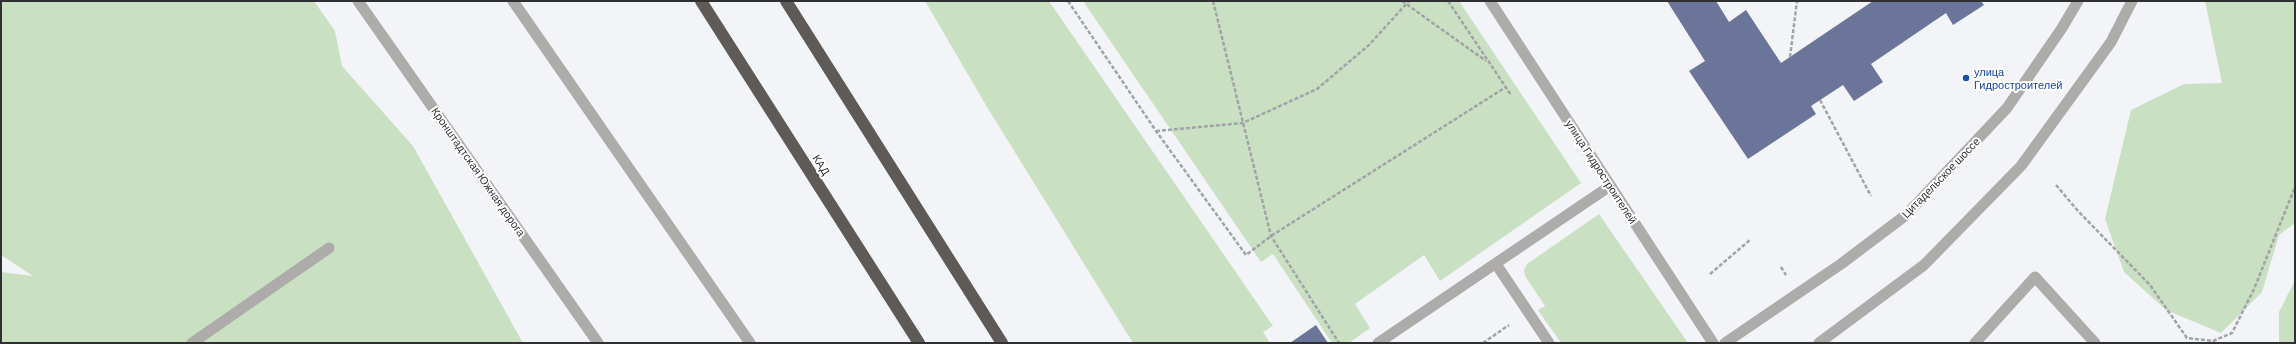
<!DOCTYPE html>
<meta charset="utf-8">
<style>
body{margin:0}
#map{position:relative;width:2296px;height:344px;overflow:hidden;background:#f3f4f8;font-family:Barlow,sans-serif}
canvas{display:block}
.frame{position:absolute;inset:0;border:2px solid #2f3031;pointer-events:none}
</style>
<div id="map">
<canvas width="2296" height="344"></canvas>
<div class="frame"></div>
</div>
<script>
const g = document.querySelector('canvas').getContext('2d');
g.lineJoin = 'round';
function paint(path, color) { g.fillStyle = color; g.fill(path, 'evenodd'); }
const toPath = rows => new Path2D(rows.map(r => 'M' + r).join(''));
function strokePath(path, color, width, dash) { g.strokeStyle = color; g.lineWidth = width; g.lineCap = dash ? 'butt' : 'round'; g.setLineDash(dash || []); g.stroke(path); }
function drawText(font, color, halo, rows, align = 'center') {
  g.font = font + ' Barlow,sans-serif'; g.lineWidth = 4; g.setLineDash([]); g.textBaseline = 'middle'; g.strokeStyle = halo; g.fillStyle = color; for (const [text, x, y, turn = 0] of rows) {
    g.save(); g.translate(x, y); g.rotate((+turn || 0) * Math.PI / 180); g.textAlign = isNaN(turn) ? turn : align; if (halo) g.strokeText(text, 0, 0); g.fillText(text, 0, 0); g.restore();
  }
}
const green = toPath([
 [1,1,314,1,335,31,342,66,413,146,523,343,1,343,1,272,33,276,1,255],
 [925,1,1049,1,1273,326,1263,332,1270,343,1133,343,987,107],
 [1083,1,1459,1,1581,183,1440,281,1424,255,1355,304,1370,328,1349,343,1332,343,1273,254,1261,262],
 [2205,1,2295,1,2295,223,2279,235,2262,292,2221,333,2166,310,2124,272,2105,219,2131,110,2184,84,2222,83],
 [1599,214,1688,343,1561,343,1538,310,1545,306,1525,276,1524,270,1527,264],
 [2295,280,2295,343,2279,343,2279,312]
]);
const building = toPath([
 [1667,1,1716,1,1729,22,1746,10,1781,63,1873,1,1981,1,1984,5,1953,25,1946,13,1871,64,1883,82,1854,101,1843,85,1811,106,1816,114,1748,159,1689,71,1705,61],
 [1316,325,1328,343,1290,343]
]);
const path = toPath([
 [1068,1,1156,131,1246,255,1271,236,1506,87],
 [1213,1,1271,236,1339,343],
 [1402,1,1486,61],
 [1448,1,1511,95],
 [1790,57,1797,1],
 [1820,100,1871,196],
 [1156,131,1243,123,1317,89,1369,45,1409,1],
 [2056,185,2078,211,2150,285,2187,338,2213,341,2232,333,2254,289,2295,187],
 [1781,267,1786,275],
 [1710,274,1750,240],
 [1483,343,1509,325]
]);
const service = toPath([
 [513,1,750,343],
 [1496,264,1549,343],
 [192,343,329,248],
 [1378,343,1610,186],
 [1975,343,2035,277,2095,343]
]);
const minor = toPath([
 [358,1,598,343],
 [1490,1,1713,343],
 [1725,343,1841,264,1906,215,2007,108,2062,28,2078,1],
 [1819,343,1924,265,2021,166,2111,42,2132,1]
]);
const motorway = toPath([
 [701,1,919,343],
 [786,1,1002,343]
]);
const markers = [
 [1966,78,4,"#1a4fb4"]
];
const transitNames = [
 ["улица",1974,72],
 ["Гидростроителей",1974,85]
];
const streetNames = [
 ["КАД",821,165,58],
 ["Кронштадтская Южная дорога",478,172,55],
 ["улица Гидростроителей",1601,172,57],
 ["Цитадельское шоссе",1941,178,-46]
];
paint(green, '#cae0c3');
paint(building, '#6b7599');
strokePath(path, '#a2a3a6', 2.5, [4, 2]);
strokePath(service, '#adacaa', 11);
strokePath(minor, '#adacaa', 11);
strokePath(motorway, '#5d5a57', 12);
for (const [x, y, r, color] of markers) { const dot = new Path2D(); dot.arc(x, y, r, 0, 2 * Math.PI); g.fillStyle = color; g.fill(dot); strokePath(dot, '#fff', 1.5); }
drawText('11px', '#164399', '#fff', transitNames, 'left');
drawText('11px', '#2f3031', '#fff', streetNames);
</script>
